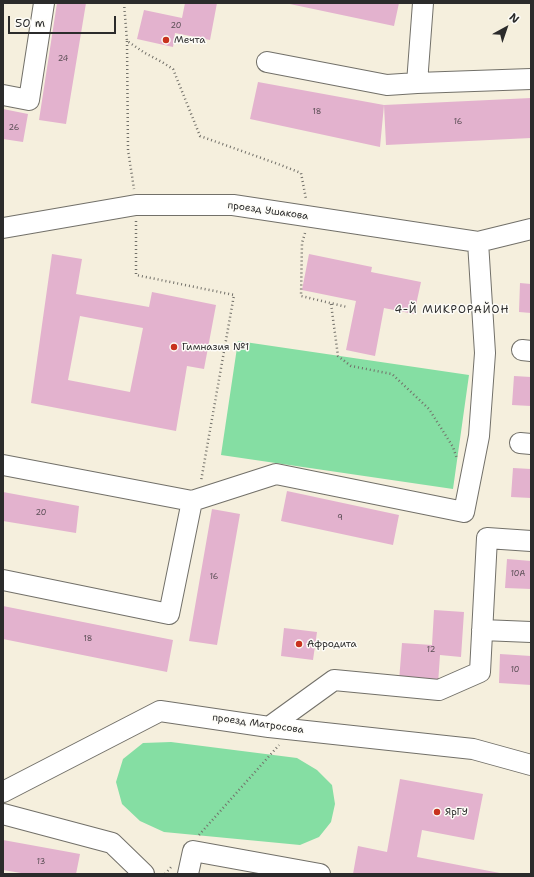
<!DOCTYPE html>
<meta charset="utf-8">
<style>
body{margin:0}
#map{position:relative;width:534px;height:877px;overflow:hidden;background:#f5efdd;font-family:"Shantell Sans",sans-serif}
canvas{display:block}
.frame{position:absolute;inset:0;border:4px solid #2b2b2b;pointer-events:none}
.north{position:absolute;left:486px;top:8px;width:40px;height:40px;-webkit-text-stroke:3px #fdfcf7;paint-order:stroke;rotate:40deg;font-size:11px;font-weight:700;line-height:16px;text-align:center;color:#2b2b2b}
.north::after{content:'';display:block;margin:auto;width:14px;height:18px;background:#2b2b2b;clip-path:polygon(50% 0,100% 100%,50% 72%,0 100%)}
.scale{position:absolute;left:8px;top:16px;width:108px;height:18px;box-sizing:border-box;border:2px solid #2b2b2b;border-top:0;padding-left:5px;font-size:12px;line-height:14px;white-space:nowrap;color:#2b2b2b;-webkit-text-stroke:3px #fdfcf7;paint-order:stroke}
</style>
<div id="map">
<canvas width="534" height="877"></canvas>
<div class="frame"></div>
<div class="north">N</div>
<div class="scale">50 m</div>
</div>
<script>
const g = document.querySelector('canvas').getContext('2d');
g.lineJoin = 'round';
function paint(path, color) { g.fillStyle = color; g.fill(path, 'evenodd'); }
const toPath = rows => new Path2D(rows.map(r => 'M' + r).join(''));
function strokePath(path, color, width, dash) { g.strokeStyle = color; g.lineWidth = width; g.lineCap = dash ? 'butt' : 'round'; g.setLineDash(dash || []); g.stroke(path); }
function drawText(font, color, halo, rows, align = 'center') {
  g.font = font + ' "Shantell Sans",sans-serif'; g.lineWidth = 3; g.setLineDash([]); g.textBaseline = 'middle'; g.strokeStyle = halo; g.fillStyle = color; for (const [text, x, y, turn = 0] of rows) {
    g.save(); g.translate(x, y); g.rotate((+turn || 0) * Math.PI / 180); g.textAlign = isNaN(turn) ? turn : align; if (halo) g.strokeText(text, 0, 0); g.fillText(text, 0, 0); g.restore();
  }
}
const green = toPath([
 [238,341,469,375,453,489,221,455],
 [171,742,297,758,317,770,332,785,335,804,331,822,319,837,300,845,164,832,140,821,122,804,116,782,123,759,143,743]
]);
const building = toPath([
 [57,3,86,3,66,124,39,120],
 [185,3,217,3,210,40,175,33,173,47,137,39,144,10,182,18],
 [285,3,399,3,394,26],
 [258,82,384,105,531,98,531,138,386,145,384,105,380,147,250,119],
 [3,109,28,114,23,142,3,139],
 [52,254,82,259,76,294,149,307,152,292,216,305,204,369,187,366,176,431,31,403],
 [80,316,143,328,130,392,68,380],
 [309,254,372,267,371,272,421,282,414,314,384,308,375,356,346,350,356,301,302,290],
 [520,283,531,284,531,313,519,312],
 [514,376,531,377,531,406,512,405],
 [513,468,531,469,531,498,511,497],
 [287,491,399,515,393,545,281,521],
 [3,492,79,506,76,533,3,521],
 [212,509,240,514,217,645,189,641],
 [507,559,531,561,531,589,505,588],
 [3,606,173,640,167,672,3,639],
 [434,610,464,612,461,657,440,655,438,684,399,681,402,643,432,645],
 [284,628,317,632,313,660,281,656],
 [500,654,531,656,531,685,499,683],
 [400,779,483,794,474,840,422,830,417,857,505,874,353,874,358,846,387,852],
 [3,840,80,854,76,874,27,874,3,870]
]);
const path = toPath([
 [124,3,127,41,145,53,162,62,173,69,200,136,278,164,301,173,306,199],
 [127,41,128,150,134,189],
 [136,221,136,275,234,295,201,481],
 [305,233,302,243,301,296,347,307],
 [331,304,338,356,351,366,392,374,429,409,453,447,457,459],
 [199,835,279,745],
 [165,874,172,866]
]);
const minor = toPath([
 [423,3,417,83,531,79],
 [267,62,387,85,417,83],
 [3,95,29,100,44,3],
 [3,228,136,205,233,205,478,242,531,229],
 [522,350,531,351],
 [520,443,531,444],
 [3,465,192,501,169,614,3,580],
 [192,501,276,474,464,512,479,436,485,353,478,242],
 [482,630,531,632],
 [269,727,334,680,439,690,480,672,487,538,531,541],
 [3,792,160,711,269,727,473,749,531,765],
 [3,814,112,843,144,874],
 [188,874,193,851,320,874]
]);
const markers = [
 [166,40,4,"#c8321e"],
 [174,347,4,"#c8321e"],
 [299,644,4,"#c8321e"],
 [437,812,4,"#c8321e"]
];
const numberNames = [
 ["20",176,26],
 ["24",63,59],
 ["18",317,112],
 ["16",458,122],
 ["26",14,128],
 ["20",41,513],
 ["9",340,518],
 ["10А",518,574],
 ["16",214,577],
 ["18",88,639],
 ["12",431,650],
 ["10",515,670],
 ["13",41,862]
];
const poiNames = [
 ["Мечта",174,40],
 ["Гимназия №1",182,347],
 ["Афродита",307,644],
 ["ЯрГУ",445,812]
];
const streetNames = [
 ["проезд Ушакова",268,211,8],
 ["проезд Матросова",258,724,8]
];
const neighbourhoodNames = [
 ["4-Й МИКРОРАЙОН",452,310]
];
paint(green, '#85dea3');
paint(building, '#e3b2ce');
strokePath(minor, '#727069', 22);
strokePath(path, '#727069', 2.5, [1, 3]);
strokePath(minor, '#fff', 20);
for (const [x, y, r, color] of markers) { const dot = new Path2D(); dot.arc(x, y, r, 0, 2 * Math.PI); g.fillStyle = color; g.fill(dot); strokePath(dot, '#fdfcf7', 1.5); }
drawText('8px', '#594d54', null, numberNames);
drawText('10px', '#2b2b2b', '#fdfcf7', poiNames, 'left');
drawText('10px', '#2b2b2b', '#fdfcf7', streetNames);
g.letterSpacing = '1px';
drawText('11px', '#2b2b2b', '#fdfcf7', neighbourhoodNames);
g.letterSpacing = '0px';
</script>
